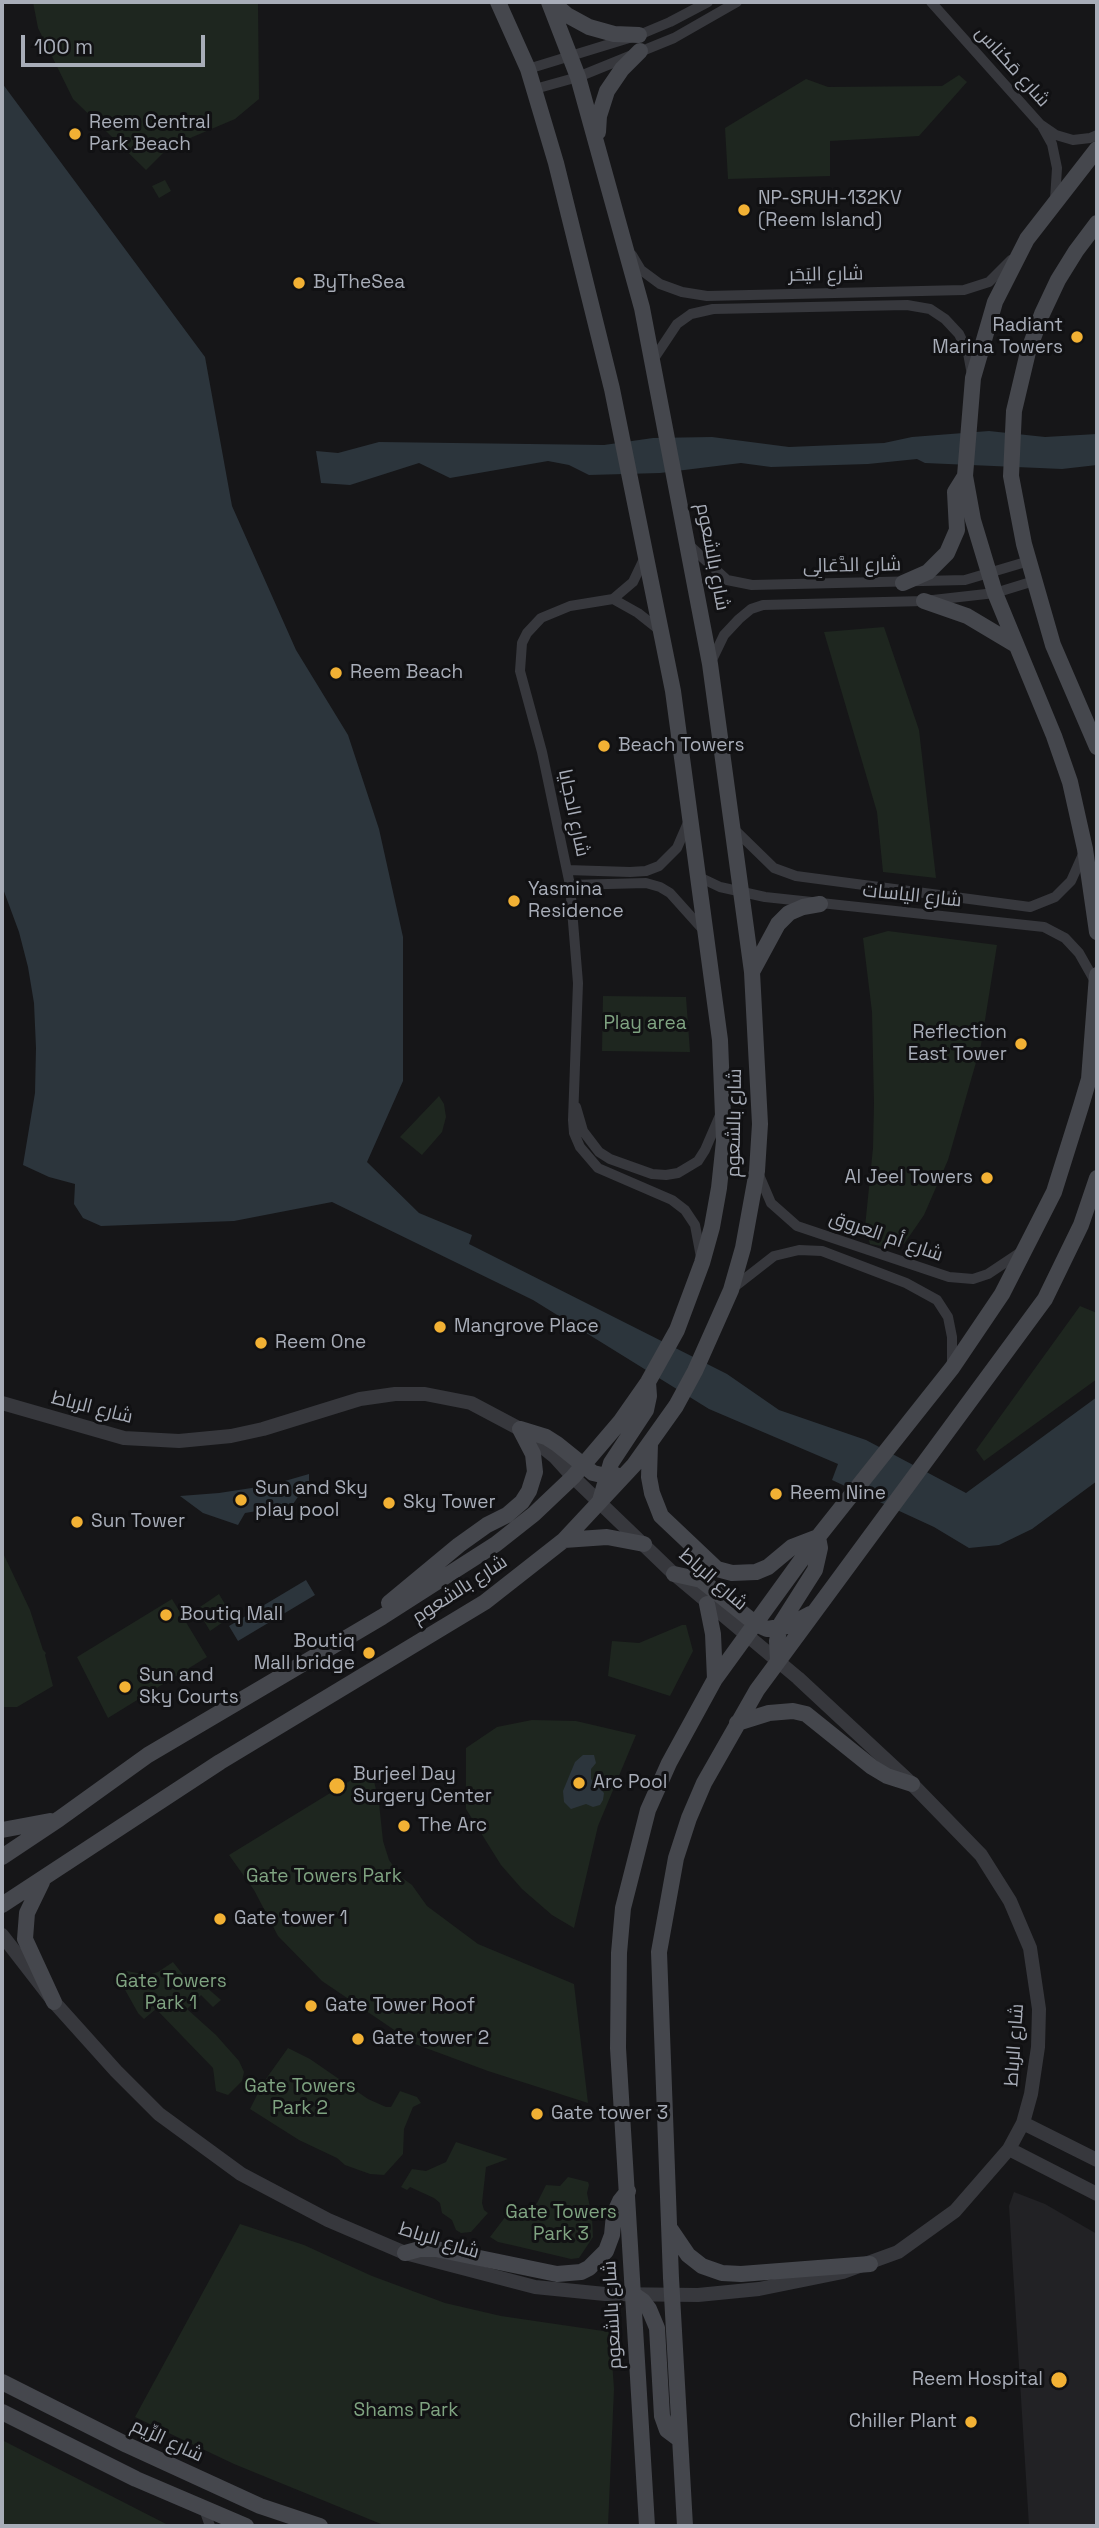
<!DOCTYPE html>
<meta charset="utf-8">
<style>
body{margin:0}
#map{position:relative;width:1099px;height:2528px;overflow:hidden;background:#161618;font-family:"Space Grotesk",sans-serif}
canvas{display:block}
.frame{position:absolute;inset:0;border:4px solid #a8adb8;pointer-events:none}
.scale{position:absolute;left:21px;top:35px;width:184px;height:32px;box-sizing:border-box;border:4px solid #a8adb8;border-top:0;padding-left:9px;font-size:21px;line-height:24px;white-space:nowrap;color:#a8adb8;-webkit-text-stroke:5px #111113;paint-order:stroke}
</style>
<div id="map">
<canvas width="1099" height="2528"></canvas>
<div class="frame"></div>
<div class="scale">100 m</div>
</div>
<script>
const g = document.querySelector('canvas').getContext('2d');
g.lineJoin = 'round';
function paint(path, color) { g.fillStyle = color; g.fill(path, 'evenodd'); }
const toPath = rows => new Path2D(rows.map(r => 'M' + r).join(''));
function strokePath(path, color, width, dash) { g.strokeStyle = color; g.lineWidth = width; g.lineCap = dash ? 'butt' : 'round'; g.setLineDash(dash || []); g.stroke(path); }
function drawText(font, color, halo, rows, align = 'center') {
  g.font = font + ' "Space Grotesk",Cairo,sans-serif'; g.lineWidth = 6; g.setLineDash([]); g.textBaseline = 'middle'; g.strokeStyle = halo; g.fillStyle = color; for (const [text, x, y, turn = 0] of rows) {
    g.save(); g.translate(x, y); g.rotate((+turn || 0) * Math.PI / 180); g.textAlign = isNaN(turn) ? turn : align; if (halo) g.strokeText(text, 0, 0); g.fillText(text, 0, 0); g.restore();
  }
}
const built = toPath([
 [1014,2192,1045,2204,1097,2234,1097,2526,1029,2526,1009,2206]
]);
const green = toPath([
 [33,2,245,2,258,4,259,99,235,119,169,147,146,170,73,99,38,28],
 [959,75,967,82,919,136,830,141,830,176,728,179,725,128,806,79,828,87,942,86],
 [165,180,171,191,159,198,152,186],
 [884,627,919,730,936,878,883,872,877,812,824,632],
 [888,931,997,945,981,1045,948,1160,924,1215,904,1244,893,1248,870,1244,865,1227,873,1148,874,1103,872,1012,863,938],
 [603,996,686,997,690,1052,602,1051],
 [439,1096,444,1104,446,1117,442,1132,422,1155,400,1137],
 [1080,1306,1097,1313,1097,1379,984,1461,976,1450],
 [2,1468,4,1469,3,1553,30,1610,43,1650,46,1653,45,1655,53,1686,17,1707,2,1707],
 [219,1594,232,1616,210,1631,197,1609],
 [172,1599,207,1657,108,1718,77,1657],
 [682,1625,686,1625,693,1651,670,1696,608,1676,612,1641,639,1643],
 [532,1720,576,1721,636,1735,598,1826,574,1928,552,1915,522,1889,501,1865,466,1809,466,1748,497,1727],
 [371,1768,379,1803,383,1841,389,1860,401,1877,412,1885,427,1906,478,1944,574,1984,588,2103,488,2071,415,2044,322,1981,278,1936,254,1890,229,1855],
 [173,1962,184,1976,195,1984,205,1986,221,2000,213,2007,201,1995,187,2009,216,2035,239,2061,244,2072,242,2081,228,2095,216,2091,213,2068,156,2009,144,2019,138,2013,119,1979,127,1971,148,1975,158,1972],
 [288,2048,310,2059,368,2099,386,2107,391,2107,400,2091,417,2097,421,2103,413,2107,404,2129,403,2154,384,2175,370,2174,345,2165,337,2158,299,2140,250,2109,263,2083],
 [456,2142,508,2159,486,2167,482,2203,484,2210,488,2213,471,2232,461,2233,456,2230,452,2220,442,2213,440,2203,434,2198,410,2187,407,2190,401,2187,412,2169,426,2171,446,2162],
 [568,2177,588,2182,589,2185,587,2193,592,2217,593,2237,579,2258,571,2259,516,2246,498,2242,490,2237,509,2212,522,2214,530,2211,537,2203,546,2185,560,2186],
 [240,2224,304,2245,372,2276,445,2303,501,2316,610,2332,614,2389,608,2526,386,2526,234,2464,135,2417],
 [2,2440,170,2526,2,2526]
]);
const water = toPath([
 [2,83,205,357,232,506,296,650,348,735,379,829,403,937,403,1081,367,1162,419,1213,472,1235,469,1244,727,1374,779,1410,866,1440,966,1493,1097,1397,1097,1481,1032,1529,999,1545,969,1548,934,1527,832,1480,838,1464,709,1409,533,1300,332,1202,234,1221,101,1226,83,1218,74,1204,75,1184,49,1177,23,1165,35,1093,36,1048,34,1003,28,967,19,932,2,886],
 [989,431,1045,437,1097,434,1097,465,1062,469,925,463,917,459,868,464,771,467,741,463,660,473,589,475,569,465,548,461,450,478,419,463,350,485,321,483,316,451,338,453,379,442,604,445,653,438,712,437,789,447,884,443,912,437],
 [309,1474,309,1481,293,1504,281,1515,263,1510,245,1513,238,1525,203,1513,180,1496,219,1493,271,1485],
 [306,1580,315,1595,238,1641,229,1626],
 [583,1755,594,1755,596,1763,591,1769,591,1779,604,1793,603,1800,600,1805,593,1807,586,1804,571,1809,564,1802,563,1791,575,1762]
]);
const minor = toPath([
 [931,2,1040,124,1056,135,1073,140,1090,138,1097,135],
 [528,69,639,35,670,22,708,2],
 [535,89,578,77,674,38,737,2],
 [1042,126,1052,144,1057,168,1055,200],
 [632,255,641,270,660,284,682,292,707,296,964,290,989,282,1011,260],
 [653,360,677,324,691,314,713,309,907,305,930,309,945,319,959,334,968,353,972,375],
 [689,545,727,580,752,585,965,580,1029,561],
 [645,557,633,582,613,599,570,606,541,618,527,633,522,643,520,671,542,752,570,885,578,983,573,1120,574,1133,580,1147,598,1168,672,1200,685,1210,695,1225,701,1257],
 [613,599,638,613,662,632],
 [710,664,724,635,739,619,751,609,763,605,924,601,995,593,1034,581],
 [734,829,774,868,796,876,1030,907,1055,897,1071,881,1084,852],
 [567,870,630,872,646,871,659,866,677,848,690,818],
 [699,877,720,887,765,897,1044,927,1065,938,1079,953,1096,983],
 [570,885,646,883,660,887,670,893,705,932],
 [576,1107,583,1131,599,1152,610,1159,652,1174,666,1175,678,1173,698,1161,705,1150,721,1113],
 [759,1175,771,1203,797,1226,949,1277,973,1279,988,1274,1021,1252],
 [733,1288,774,1256,799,1250,822,1251,906,1283,937,1300,948,1317,952,1337,952,1366],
 [204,2509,210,2526]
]);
const tertiary = toPath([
 [2,1403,124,1438,179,1441,231,1436,263,1429,360,1399,395,1394,425,1394,471,1403,520,1429,555,1457,573,1477,674,1574,798,1678,912,1784,981,1855,1010,1901,1030,1948,1039,2009,1038,2047,1031,2094,1023,2123,1009,2149,955,2211,898,2252,843,2272,759,2289,698,2295,605,2294,535,2287,405,2253,328,2220,241,2174,159,2114,116,2071,54,2002,2,1935],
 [1023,2123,1097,2160],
 [1009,2149,1097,2194]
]);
const secondary = toPath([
 [552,2,567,15,589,27,614,34,639,35],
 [598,132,599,116,607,91,622,69,640,51],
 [1097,149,1027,239,995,302,973,378,965,476,973,520,995,593,1054,736,1070,782,1085,849,1097,932],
 [1097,223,1076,251,1058,280,1042,314,1028,352,1014,411,1011,476,1024,544,1053,645,1097,747],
 [903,583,928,572,947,553,957,530,955,492,965,476],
 [924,601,967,616,1014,644],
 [752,972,778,924,789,913,803,907,820,904],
 [520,1429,546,1437,557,1444,593,1473,606,1476,616,1475],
 [650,1444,649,1477,652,1493,661,1516,717,1569,732,1573,756,1572,768,1567,792,1547,818,1537],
 [600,1501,611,1463,646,1410,649,1396,648,1382],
 [564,1540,607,1537,644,1544],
 [674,1574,701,1580,756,1624,767,1629,787,1626,810,1614],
 [389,1603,459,1545,487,1525,507,1515,522,1502,529,1491,535,1472,533,1454,520,1429],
 [707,1604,713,1634,715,1679],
 [778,1661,777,1641,780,1625,815,1570,820,1548,818,1537],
 [737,1723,769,1713,793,1711,806,1714,872,1767,887,1776,912,1784],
 [2,1830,50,1821],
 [2,1857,59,1819,148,1755,382,1617,496,1544,534,1514,573,1477,620,1422,648,1382,677,1330,702,1263,712,1227,719,1188,724,1141,720,1040,673,691,612,389,556,163,528,69,498,2],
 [42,1882,27,1913,25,1939,54,2002],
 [2,1905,220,1762,485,1602,564,1540,634,1465,676,1406,695,1371,731,1290,743,1248,757,1171,760,1124,752,972,710,664,642,308,578,77,549,2],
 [671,2230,688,2255,702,2266,722,2273,741,2274,870,2264],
 [405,2253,420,2249,436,2249,557,2274,581,2272,589,2268,606,2251,612,2235,614,2214,620,2201,628,2191],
 [633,2294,643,2301,649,2309,657,2328,662,2416,667,2430,679,2439],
 [2,2382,127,2445,260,2506,320,2526],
 [2,2412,136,2479,246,2526],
 [647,2526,618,2048,619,1953,623,1908,648,1810,669,1763,715,1679,818,1537,952,1368,1002,1294,1054,1192,1081,1106,1089,1079,1097,975],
 [685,2526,671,2278,659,1952,676,1858,689,1818,704,1783,757,1690,1045,1299,1081,1225,1097,1178]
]);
const markers = [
 [75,134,7,"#f2b134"],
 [744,210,7,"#f2b134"],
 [299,283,7,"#f2b134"],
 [1077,337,7,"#f2b134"],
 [336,673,7,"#f2b134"],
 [604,746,7,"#f2b134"],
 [514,901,7,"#f2b134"],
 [1021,1044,7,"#f2b134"],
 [987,1178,7,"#f2b134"],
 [440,1327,7,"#f2b134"],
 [261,1343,7,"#f2b134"],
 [776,1494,7,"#f2b134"],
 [241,1500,7,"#f2b134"],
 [389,1503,7,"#f2b134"],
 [77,1522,7,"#f2b134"],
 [166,1615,7,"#f2b134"],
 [369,1653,7,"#f2b134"],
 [125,1687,7,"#f2b134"],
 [579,1783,7,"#f2b134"],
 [337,1786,9,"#f2b134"],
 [404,1826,7,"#f2b134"],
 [220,1919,7,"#f2b134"],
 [311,2006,7,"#f2b134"],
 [358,2039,7,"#f2b134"],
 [537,2114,7,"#f2b134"],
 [1059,2380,9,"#f2b134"],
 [971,2422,7,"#f2b134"]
];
const streetNames = [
 ["شارع مَكناس",1012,67,48],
 ["شارع اليَحَر",826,275,-1],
 ["شارع بالشعوم",712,557,79],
 ["شارع الدَّعَالِى",852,566,-1],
 ["شارع الدجايا",573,813,78],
 ["شارع الياسات",912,896,6],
 ["شارع بالشعوم",735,1123,-89],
 ["شارع أم العروق",886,1237,19],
 ["شارع الرباط",92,1408,14],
 ["شارع الرباط",713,1580,41],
 ["شارع بالشعوم",460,1590,-33],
 ["شارع الرباط",1015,2045,-86],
 ["شارع الرباط",439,2241,17],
 ["شارع بالشعوم",613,2315,-93],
 ["شارع الرِّيم",167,2441,25]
];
const poiNames = [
 ["Reem Central",89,123],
 ["Park Beach",89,145],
 ["NP-SRUH-132KV",758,199],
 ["(Reem Island)",758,221],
 ["ByTheSea",313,283],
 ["Radiant",1063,326,"right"],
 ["Marina Towers",1063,348,"right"],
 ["Reem Beach",350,673],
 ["Beach Towers",618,746],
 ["Yasmina",528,890],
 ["Residence",528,912],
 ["Reflection",1007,1033,"right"],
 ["East Tower",1007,1055,"right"],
 ["Al Jeel Towers",973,1178,"right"],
 ["Mangrove Place",454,1327],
 ["Reem One",275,1343],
 ["Sun and Sky",255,1489],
 ["play pool",255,1511],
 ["Reem Nine",790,1494],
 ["Sky Tower",403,1503],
 ["Sun Tower",91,1522],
 ["Boutiq Mall",180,1615],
 ["Boutiq",355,1642,"right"],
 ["Mall bridge",355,1664,"right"],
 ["Sun and",139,1676],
 ["Sky Courts",139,1698],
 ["Burjeel Day",353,1775],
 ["Surgery Center",353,1797],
 ["Arc Pool",593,1783],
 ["The Arc",418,1826],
 ["Gate tower 1",234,1919],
 ["Gate Tower Roof",325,2006],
 ["Gate tower 2",372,2039],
 ["Gate tower 3",551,2114],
 ["Reem Hospital",1043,2380,"right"],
 ["Chiller Plant",957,2422,"right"]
];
const parkNames = [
 ["Play area",645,1024],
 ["Gate Towers Park",324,1877],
 ["Gate Towers",171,1982],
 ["Park 1",171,2004],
 ["Gate Towers",300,2087],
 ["Park 2",300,2109],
 ["Gate Towers",561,2213],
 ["Park 3",561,2235],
 ["Shams Park",406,2411]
];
paint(built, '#222225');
paint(green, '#1e261f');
paint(water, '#2c353c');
strokePath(minor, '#37383d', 10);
strokePath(tertiary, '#37383d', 14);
strokePath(secondary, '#45474d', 16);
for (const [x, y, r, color] of markers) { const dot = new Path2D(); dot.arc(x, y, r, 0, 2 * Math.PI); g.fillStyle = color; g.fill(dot); strokePath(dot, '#111113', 2.5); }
drawText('19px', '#a8adb8', '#111113', streetNames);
drawText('19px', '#a8adb8', '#111113', poiNames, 'left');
drawText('19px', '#7fa381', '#111113', parkNames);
</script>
